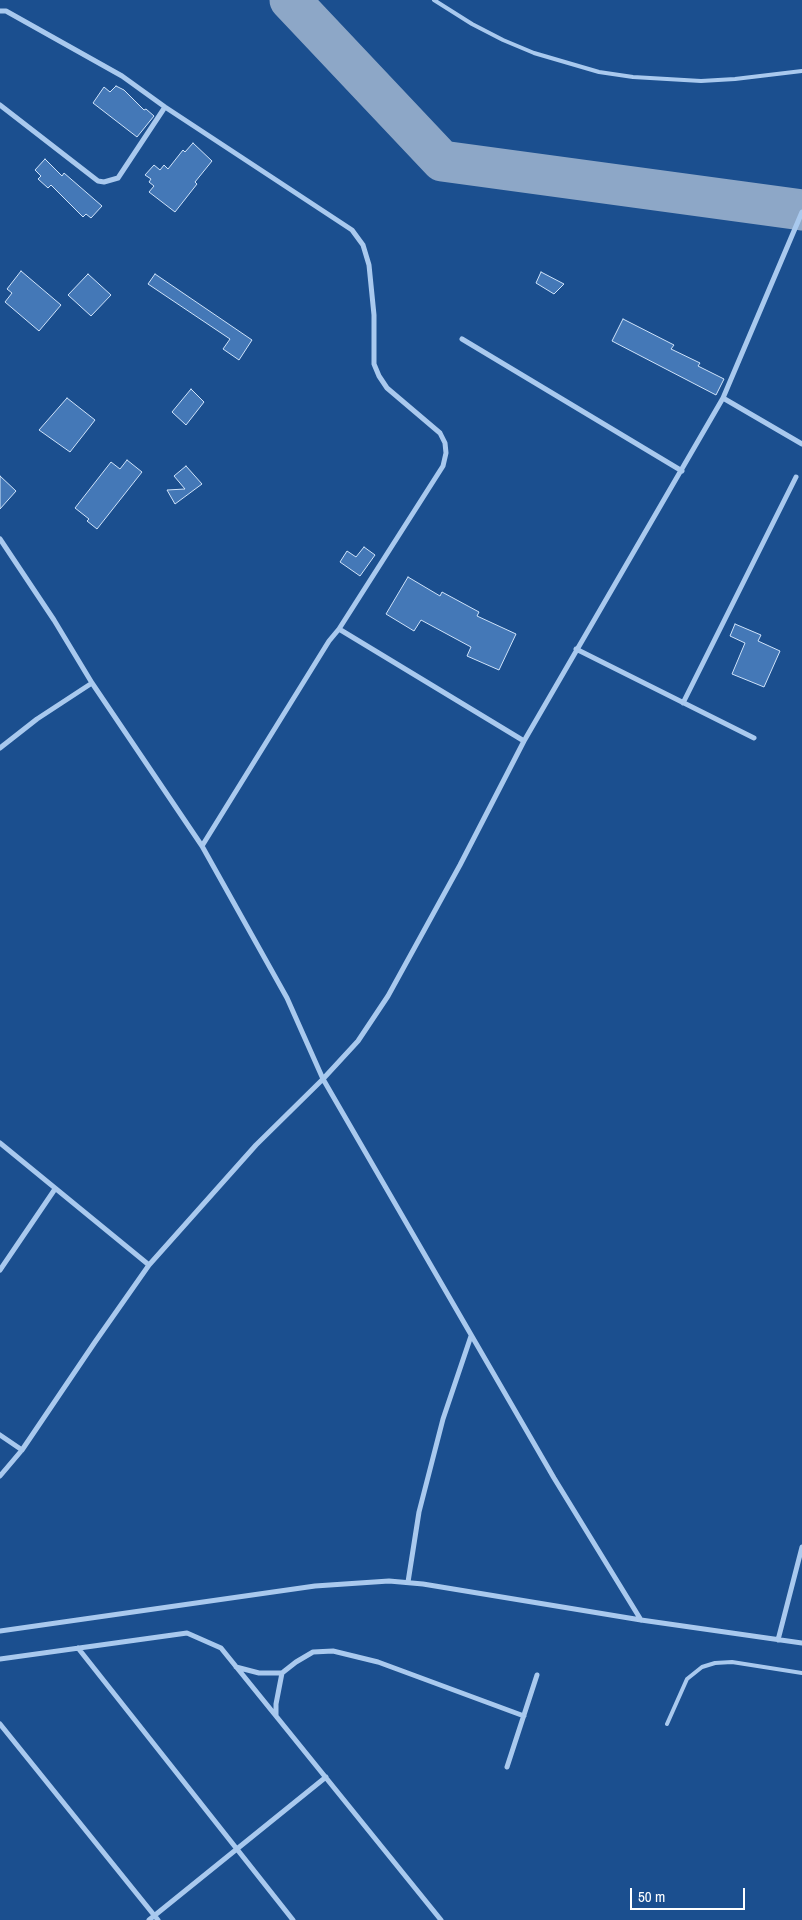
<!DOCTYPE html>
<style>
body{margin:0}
#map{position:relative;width:802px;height:1920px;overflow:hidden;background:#1b4f8f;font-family:"Archivo Narrow",sans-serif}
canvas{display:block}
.scale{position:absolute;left:630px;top:1888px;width:115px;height:22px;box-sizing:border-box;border:2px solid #fff;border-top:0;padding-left:6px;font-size:15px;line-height:18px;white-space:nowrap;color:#fff;-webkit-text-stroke:4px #1b4f8f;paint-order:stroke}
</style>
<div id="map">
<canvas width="802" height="1920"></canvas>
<div class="scale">50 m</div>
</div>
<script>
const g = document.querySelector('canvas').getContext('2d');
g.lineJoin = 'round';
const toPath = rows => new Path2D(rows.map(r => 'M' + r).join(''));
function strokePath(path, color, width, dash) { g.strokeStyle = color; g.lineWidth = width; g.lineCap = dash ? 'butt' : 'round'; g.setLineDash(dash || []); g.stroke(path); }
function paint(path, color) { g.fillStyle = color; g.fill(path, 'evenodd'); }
const taxiway = toPath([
 [290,0,442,161,802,210]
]);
const building = toPath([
 [116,86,124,90,144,110,146,109,154,116,137,137,93,103,104,87,110,92,116,86],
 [193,143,212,161,195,182,197,184,175,212,149,192,154,186,149,182,151,179,145,175,154,165,160,170,164,165,168,169,183,150,185,152,193,143],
 [45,159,62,176,64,173,102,206,91,218,86,214,83,217,51,185,48,188,38,179,41,176,35,170,45,159],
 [21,271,61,305,39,331,5,302,12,293,7,289,21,271],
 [541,272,564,284,554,294,536,283,541,272],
 [88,274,111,295,91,316,68,295,88,274],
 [155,274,252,340,239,360,223,349,230,339,148,284,155,274],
 [623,319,674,345,671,349,700,363,698,366,724,379,716,395,612,341,623,319],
 [191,389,204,402,186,425,172,412,191,389],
 [67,398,95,420,70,452,39,430,67,398],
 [127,460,142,472,97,529,87,521,89,519,75,508,111,462,120,469,127,460],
 [186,466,202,484,175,504,167,490,185,489,174,476,186,466],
 [0,476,16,491,0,509,0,476],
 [364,547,375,555,360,576,340,562,347,551,356,557,364,547],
 [408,577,440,596,442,592,479,612,477,616,516,634,499,670,467,656,471,647,421,620,414,631,386,614,408,577],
 [735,624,761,635,758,641,780,651,764,687,732,674,745,643,730,636,735,624]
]);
const lane = toPath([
 [434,0,472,24,503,40,534,53,599,72,633,77,701,81,735,79,802,71],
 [667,1724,687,1679,702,1667,715,1663,732,1662,802,1673]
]);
const street = toPath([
 [0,11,6,11,122,76,165,107,352,230,363,245,369,265,374,315,374,364,379,376,387,388,440,433,445,443,446,453,443,466,339,629],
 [0,105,98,181,104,182,118,178,165,107],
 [462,339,682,471],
 [723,398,802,444],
 [0,539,54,620,92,683,202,846,287,998,323,1079,554,1478,641,1620],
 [576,649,754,738],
 [683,703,796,477],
 [0,748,37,719,92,683],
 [202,846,329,641,339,629,524,741],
 [0,1143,149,1265],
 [0,1270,55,1189],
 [0,1435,22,1450],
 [0,1476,22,1450,95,1342,149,1265,256,1145,323,1079,358,1041,388,996,460,865,524,741,723,398,802,212],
 [408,1582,419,1512,443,1419,471,1336],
 [0,1631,315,1586,389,1581,423,1584,641,1620,802,1643],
 [778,1640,802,1547],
 [78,1648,293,1920],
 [0,1659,187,1633,221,1648,441,1920],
 [236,1667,259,1673,282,1673],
 [276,1715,276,1704,282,1673,296,1662,313,1652,333,1651,378,1662,524,1716],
 [0,1724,158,1920],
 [507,1767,537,1675],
 [149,1920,326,1777]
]);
strokePath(taxiway, '#8da7c7', 41);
paint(building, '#4478b7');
strokePath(building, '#cfe3fa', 1);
strokePath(lane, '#a9c9ee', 4);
strokePath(street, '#a9c9ee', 5);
</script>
